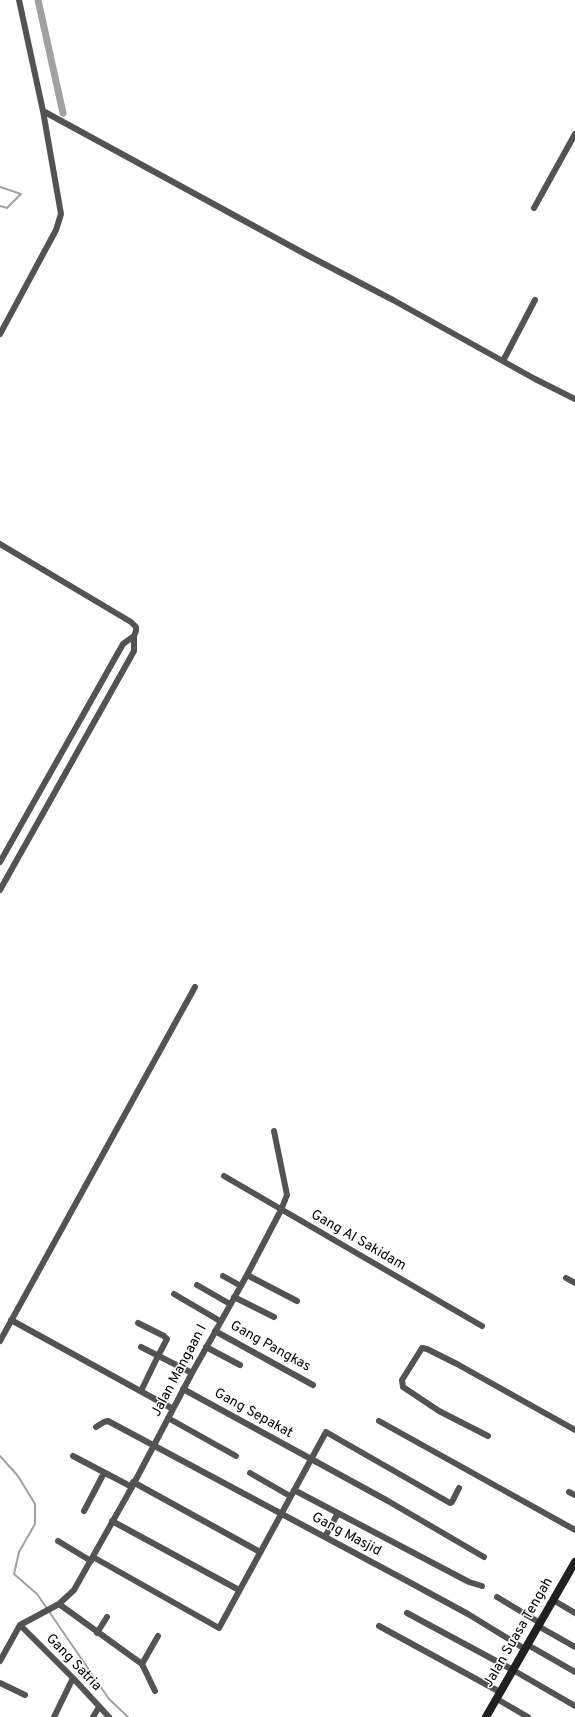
<!DOCTYPE html>
<style>
body{margin:0}
canvas{display:block;background:#fff}
</style>
<canvas width="575" height="1717"></canvas>
<script>
const g = document.querySelector('canvas').getContext('2d');
g.lineJoin = 'round';
const toPath = rows => new Path2D(rows.map(r => 'M' + r).join(''));
function strokePath(path, color, width, dash) { g.strokeStyle = color; g.lineWidth = width; g.lineCap = dash ? 'butt' : 'round'; g.setLineDash(dash || []); g.stroke(path); }
function drawText(font, color, halo, rows, align = 'center') {
  g.font = font + ' Overpass,sans-serif'; g.lineWidth = 3; g.setLineDash([]); g.textBaseline = 'middle'; g.strokeStyle = halo; g.fillStyle = color; for (const [text, x, y, turn = 0] of rows) {
    g.save(); g.translate(x, y); g.rotate((+turn || 0) * Math.PI / 180); g.textAlign = isNaN(turn) ? turn : align; if (halo) g.strokeText(text, 0, 0); g.fillText(text, 0, 0); g.restore();
  }
}
const stream = toPath([
 [0,187,21,194,7,208,0,206],
 [0,1456,18,1476,35,1504,35,1524,19,1552,14,1574,37,1594,109,1699,128,1717]
]);
const canal = toPath([
 [38,0,63,113]
]);
const street = toPath([
 [43,111,307,255,393,300,535,379,575,399],
 [534,208,575,134],
 [0,334,56,230,61,214,43,111,19,0],
 [503,361,535,300],
 [0,544,131,622,136,627,136,631,134,636,134,651,0,890],
 [0,862,123,644,134,636],
 [224,1176,482,1326],
 [247,1275,297,1301],
 [223,1276,241,1286],
 [566,1278,575,1283],
 [197,1285,230,1304],
 [174,1294,220,1321],
 [234,1297,274,1317],
 [11,1320,173,1409],
 [138,1323,164,1336,167,1339,158,1356,141,1391],
 [215,1331,313,1385],
 [0,1341,195,987],
 [141,1347,192,1373],
 [206,1347,240,1365],
 [183,1389,388,1501,484,1557],
 [168,1418,236,1456],
 [379,1421,575,1530],
 [96,1427,104,1422,108,1421,409,1582,468,1614,525,1649],
 [488,1436,439,1411,403,1387,402,1380,422,1348,427,1349,457,1364,575,1430],
 [73,1456,132,1487],
 [250,1473,290,1496],
 [133,1482,260,1552],
 [294,1490,469,1582,482,1586],
 [569,1492,575,1495],
 [84,1511,104,1473],
 [112,1521,239,1590],
 [325,1537,338,1513],
 [58,1541,91,1561],
 [93,1557,219,1628,326,1432,450,1503,452,1502,459,1488],
 [497,1597,540,1623],
 [553,1600,575,1613],
 [59,1604,142,1664,155,1691],
 [407,1613,513,1670,575,1706],
 [20,1625,59,1604,74,1590,132,1487,192,1373,247,1275,281,1210,287,1195,274,1131],
 [20,1625,73,1678,109,1717],
 [379,1626,500,1692],
 [538,1626,575,1647],
 [97,1633,107,1617],
 [528,1645,575,1672],
 [0,1661,20,1625],
 [142,1664,158,1636],
 [0,1683,25,1695],
 [497,1699,528,1717],
 [54,1717,73,1678],
 [93,1717,99,1707]
]);
const secondary = toPath([
 [486,1717,575,1562]
]);
const streetNames = [
 ["Gang Al Sakidam",358,1241,30],
 ["Gang Pangkas",270,1347,29],
 ["Jalan Mangaan I",180,1371,-62],
 ["Gang Sepakat",253,1414,29],
 ["Gang Masjid",346,1535,28],
 ["Jalan Suasa Tengah",519,1633,-60],
 ["Gang Satria",73,1663,46]
];
strokePath(stream, '#a1a1a1', 2);
strokePath(canal, '#a1a1a1', 7);
strokePath(street, '#535353', 6);
strokePath(secondary, '#202020', 8);
drawText('14px', '#000', '#fff', streetNames);
</script>
